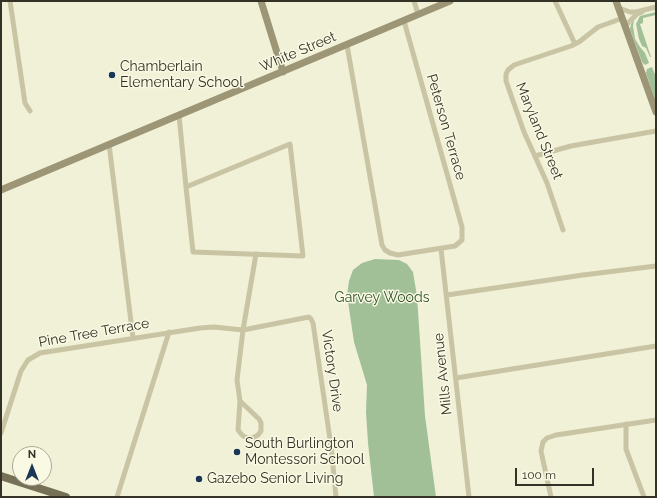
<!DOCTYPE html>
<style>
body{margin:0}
#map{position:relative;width:657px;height:498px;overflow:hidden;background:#f1f1d8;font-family:Raleway,sans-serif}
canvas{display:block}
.frame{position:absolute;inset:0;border:2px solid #343126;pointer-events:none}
.north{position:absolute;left:12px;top:446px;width:40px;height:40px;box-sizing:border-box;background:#f9f9e4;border:1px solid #aaa998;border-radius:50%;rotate:0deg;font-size:11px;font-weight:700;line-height:16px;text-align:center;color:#343126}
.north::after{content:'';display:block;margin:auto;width:14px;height:18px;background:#1c3755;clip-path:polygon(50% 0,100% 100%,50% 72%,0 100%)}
.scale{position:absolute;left:515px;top:468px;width:79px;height:18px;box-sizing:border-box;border:2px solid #343126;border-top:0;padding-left:5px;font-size:12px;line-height:14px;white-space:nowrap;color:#343126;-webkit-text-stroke:3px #f9f9e4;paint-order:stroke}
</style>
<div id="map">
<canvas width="657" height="498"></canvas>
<div class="frame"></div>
<div class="north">N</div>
<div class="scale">100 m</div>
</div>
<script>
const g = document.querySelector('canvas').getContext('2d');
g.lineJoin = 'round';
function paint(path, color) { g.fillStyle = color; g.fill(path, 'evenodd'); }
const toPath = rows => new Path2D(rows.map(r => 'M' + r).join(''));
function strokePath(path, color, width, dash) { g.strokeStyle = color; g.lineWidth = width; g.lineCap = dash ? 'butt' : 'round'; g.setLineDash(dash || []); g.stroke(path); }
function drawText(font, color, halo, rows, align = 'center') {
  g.font = font + ' Raleway,sans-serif'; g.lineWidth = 3; g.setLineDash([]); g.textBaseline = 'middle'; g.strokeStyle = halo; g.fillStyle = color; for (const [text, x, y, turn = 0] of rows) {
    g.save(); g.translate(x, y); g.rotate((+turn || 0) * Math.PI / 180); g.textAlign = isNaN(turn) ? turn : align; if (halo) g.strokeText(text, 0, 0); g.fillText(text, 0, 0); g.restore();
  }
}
const green = toPath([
 [656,12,656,15,643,18,643,23,640,24,651,57,650,57,646,48,642,46,639,39,636,24,640,16],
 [634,20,633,26,635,39,640,47,645,53,649,63,645,65,642,62,630,29,631,24],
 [652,67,656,77,656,102,646,73,647,69],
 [375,259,399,260,407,264,413,272,417,296,425,416,436,497,374,497,368,443,366,412,367,385,354,342,347,295,349,281,353,270,362,263]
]);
const street = toPath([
 [10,1,25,103,30,111],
 [414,1,418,14],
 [555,1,575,44],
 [619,8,630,12,636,12,656,7],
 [625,26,637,14,642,12],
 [347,45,382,245,385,250,390,253,398,255,455,246,462,240,462,227,404,21],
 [179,115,186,187,193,252,303,256,290,144,186,187],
 [109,144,133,338],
 [535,156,571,146,656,131],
 [563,230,547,183,524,132,506,81,506,74,508,70,514,65,571,46,579,42,598,27,623,18],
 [441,249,469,497],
 [447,295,583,275,656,266],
 [456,378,656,346],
 [240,401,259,419,261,423,261,431,258,435,253,438,248,438,243,436,238,430,240,401,237,380,243,330,256,254],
 [626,424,626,449,644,497],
 [1,433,21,371,28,360,40,353,200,328,214,327,243,330,309,317,311,319,313,323,331,446,336,497],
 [117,497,169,332],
 [551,497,541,451,543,442,547,438,556,435,656,420]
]);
const secondary = toPath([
 [261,1,283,72],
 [616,1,656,112],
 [1,190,450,1]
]);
const primary = toPath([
 [1,476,66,497]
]);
const markers = [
 [112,75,4,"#1c3755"],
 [237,452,4,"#1c3755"],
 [199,479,4,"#1c3755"]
];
const streetNames = [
 ["White Street",298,52,-23],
 ["Peterson Terrace",446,127,74],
 ["Maryland Street",539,131,68],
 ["Pine Tree Terrace",94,333,-10],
 ["Victory Drive",332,371,82],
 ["Mills Avenue",443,374,-96]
];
const poiNames = [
 ["Chamberlain",120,67],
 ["Elementary School",120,83],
 ["South Burlington",245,444],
 ["Montessori School",245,460],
 ["Gazebo Senior Living",207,479]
];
const parkNames = [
 ["Garvey Woods",382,298]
];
paint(green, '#a1c098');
strokePath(street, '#c9c5a4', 5);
strokePath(secondary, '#9c9576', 7);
strokePath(primary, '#767057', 8);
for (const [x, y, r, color] of markers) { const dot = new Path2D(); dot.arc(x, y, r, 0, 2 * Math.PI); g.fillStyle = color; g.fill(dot); strokePath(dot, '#f9f9e4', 1.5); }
drawText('14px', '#343126', '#f9f9e4', streetNames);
drawText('14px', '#343126', '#f9f9e4', poiNames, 'left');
drawText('14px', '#31522a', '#f9f9e4', parkNames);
</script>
